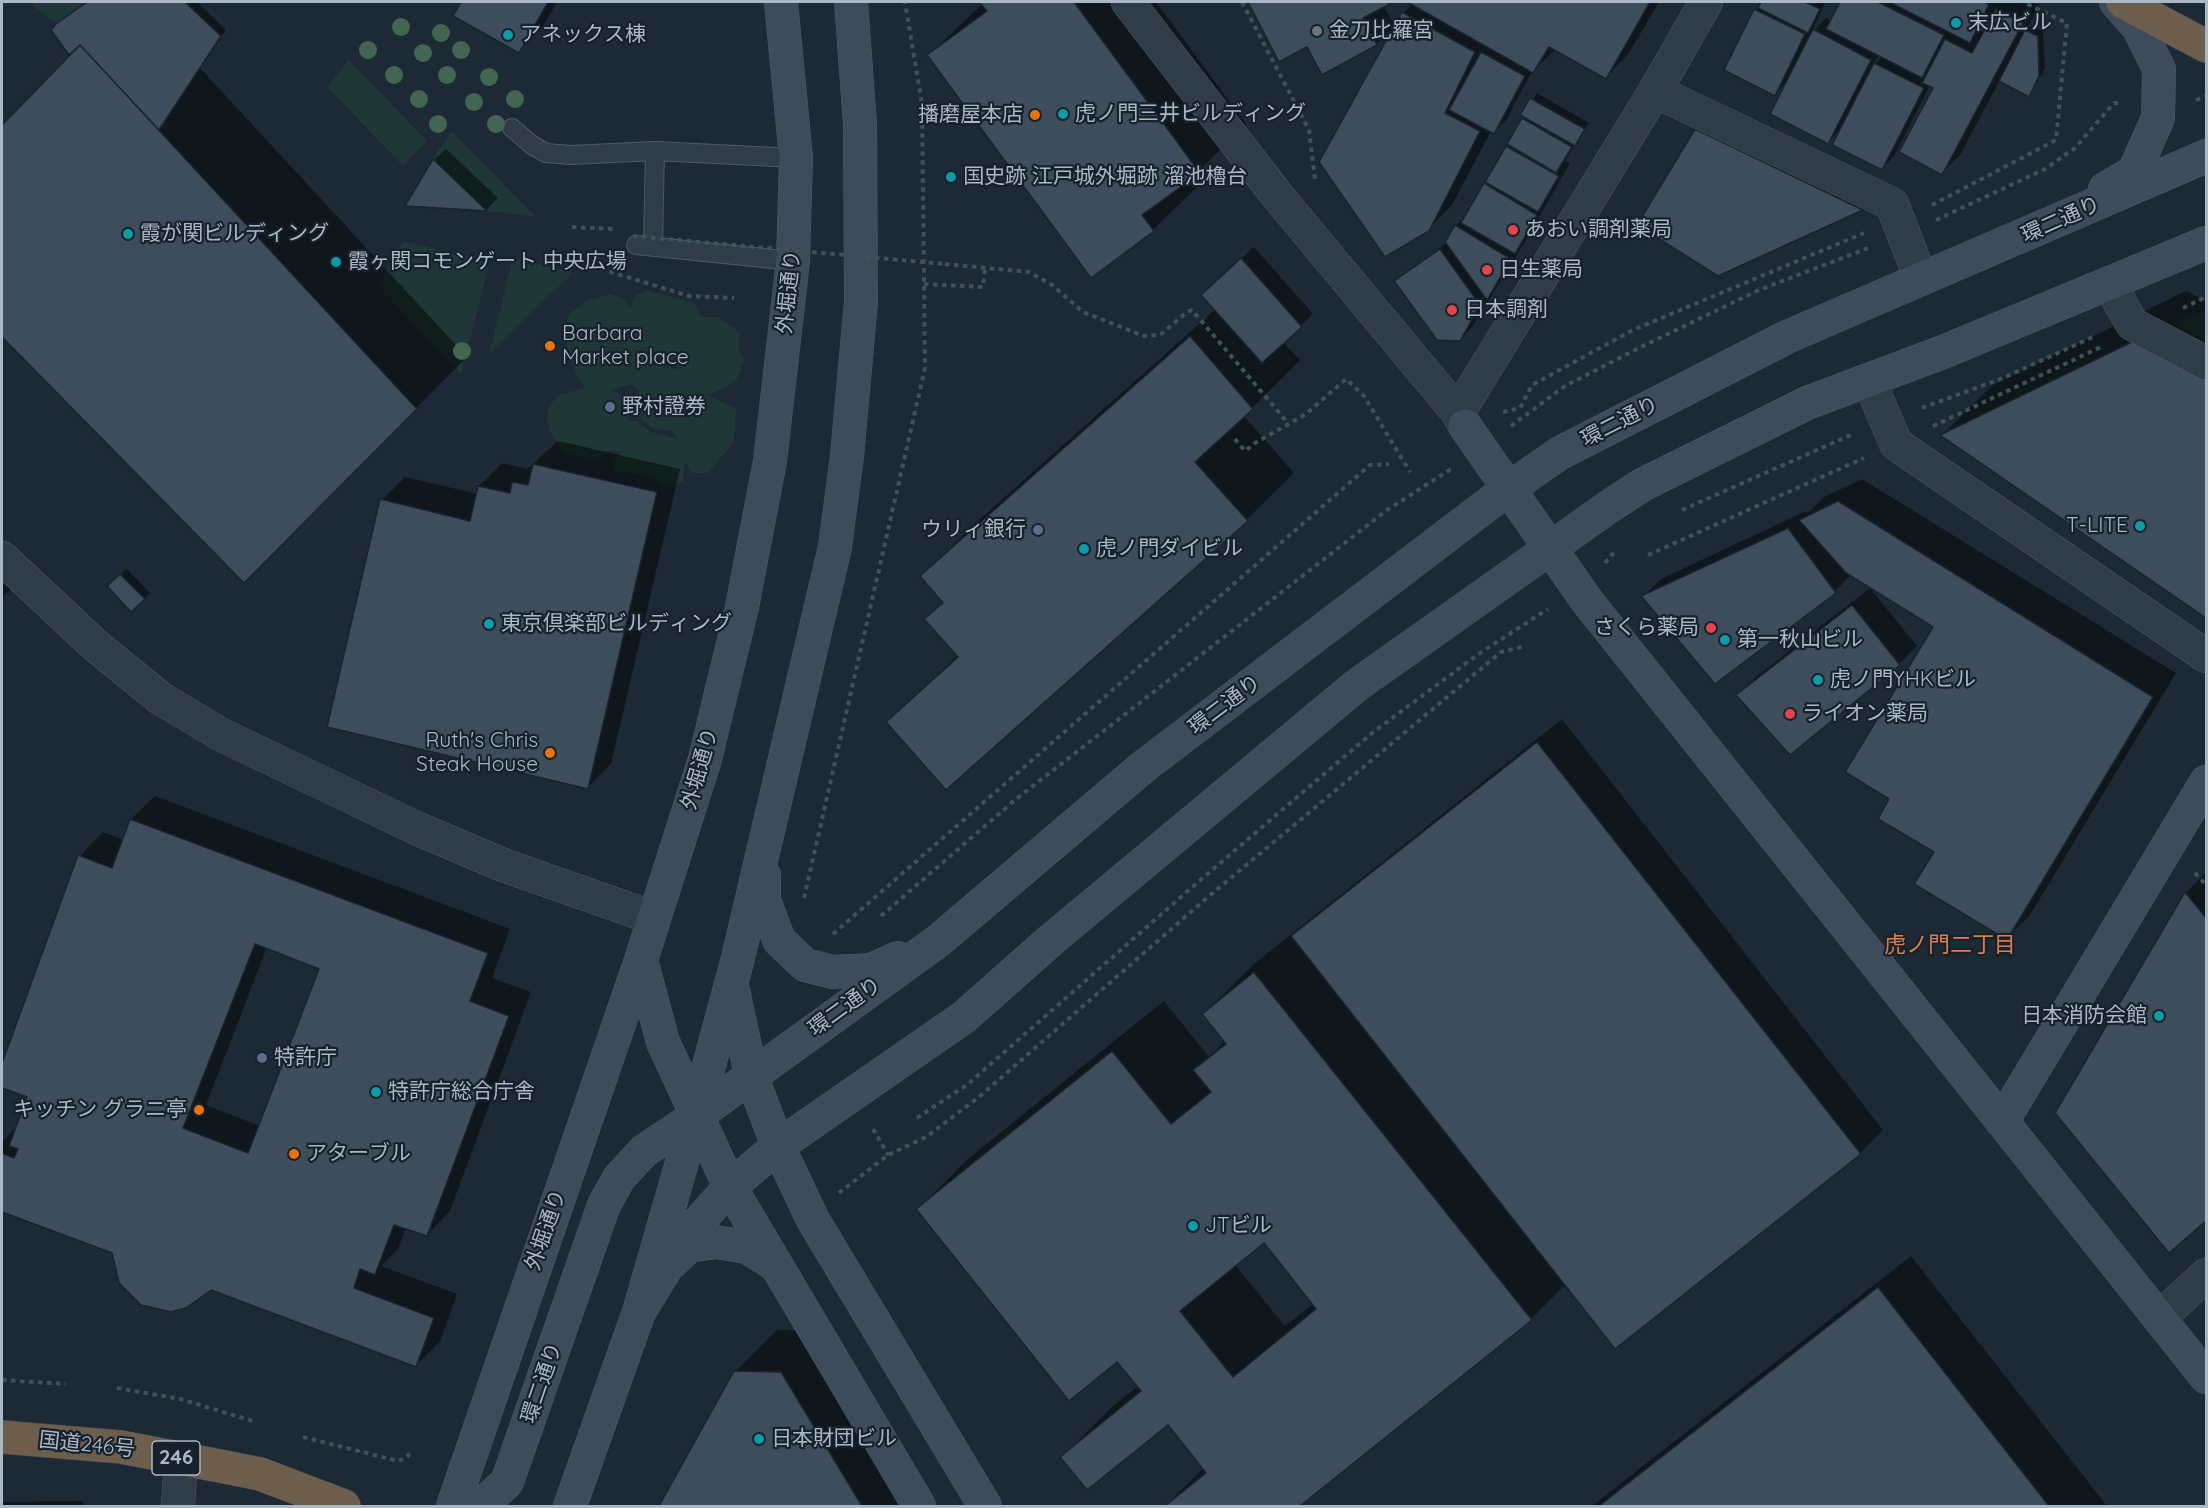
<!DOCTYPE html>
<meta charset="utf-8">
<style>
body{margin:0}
#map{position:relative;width:2208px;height:1508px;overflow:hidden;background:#1d2a36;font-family:Quicksand,sans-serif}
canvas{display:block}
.frame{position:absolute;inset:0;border:3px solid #aab7c4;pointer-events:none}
</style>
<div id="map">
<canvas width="2208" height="1508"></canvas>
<div class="frame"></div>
</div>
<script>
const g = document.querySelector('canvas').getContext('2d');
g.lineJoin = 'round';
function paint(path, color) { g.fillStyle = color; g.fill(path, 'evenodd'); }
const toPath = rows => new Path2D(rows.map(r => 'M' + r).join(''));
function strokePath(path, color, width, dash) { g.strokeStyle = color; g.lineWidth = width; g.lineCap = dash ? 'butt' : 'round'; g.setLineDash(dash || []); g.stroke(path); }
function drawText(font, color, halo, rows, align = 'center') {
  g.font = font + ' Quicksand,"Noto Sans JP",sans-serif'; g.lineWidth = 4.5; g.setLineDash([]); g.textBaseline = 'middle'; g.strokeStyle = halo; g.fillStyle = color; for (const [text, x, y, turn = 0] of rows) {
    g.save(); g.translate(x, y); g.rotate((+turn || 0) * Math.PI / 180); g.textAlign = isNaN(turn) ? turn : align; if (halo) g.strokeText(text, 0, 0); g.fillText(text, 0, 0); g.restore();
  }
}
const green = toPath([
 [36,2,87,2,56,24,32,5],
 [349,60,427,141,403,166,327,87],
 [451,131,536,217,487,211,433,159],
 [403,241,490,262,461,374,378,286],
 [513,257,573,273,489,354],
 [647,290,694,303,701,317,719,317,740,333,739,347,744,360,736,382,709,395,736,409,734,442,708,473,692,473,685,462,683,481,673,488,661,485,653,478,614,470,613,462,620,452,609,451,602,459,594,462,565,452,549,431,547,420,548,408,558,395,586,388,578,379,563,335,570,313,588,300,610,294,622,298,631,307,635,295],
 [650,353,668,361,678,358,676,370,657,362,641,364],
 [631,384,639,390,636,403,642,421,653,428,673,431,677,439,651,432,637,421,629,421,624,397,611,390],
 [2206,309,2206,341,2179,326,2182,320]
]);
const shadow = toPath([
 [87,2,197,2,226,30,200,68,467,357,244,581,2,335,2,127,86,40,57,25],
 [463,2,557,2,542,28,519,51,455,15],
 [981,2,1156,2,1246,124,1195,175,1201,183,1153,230,1091,276,929,55,983,3],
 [1249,2,1390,2,1383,5,1395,26,1376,44,1322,73,1308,45,1280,60],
 [1410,2,1659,2,1629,53,1606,77,1556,49,1532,71,1506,120,1494,132,1491,131,1452,205,1428,229,1321,162,1403,13,1413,3],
 [1763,2,1825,3,1811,34,1826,18,1831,21,1841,2,2033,2,2040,5,2026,30,2032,25,2043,31,2045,69,2029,95,2000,80,1960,155,1942,173,1935,88,1930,85,1894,156,1882,168,1841,129,1828,142,1788,80,1775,94,1726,69,1755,10],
 [1991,19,1985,32,1980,30],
 [1879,54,1883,56,1874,65,1873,65],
 [1537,93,1589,123,1565,161,1570,163,1526,240,1472,327,1460,340,1396,282,1446,243,1456,226,1468,214],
 [1715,112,1879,192,1862,209,1718,274,1697,130],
 [446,149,498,198,486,210,407,204,434,160],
 [1254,247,1313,314,1283,342,1300,360,1244,416,1294,473,1246,520,888,722,958,655,926,619,944,601,922,577,969,529,1216,309,1215,283],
 [2186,291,2206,301,2206,616,1942,435,1993,385],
 [558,441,680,469,611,764,588,787,382,500,405,477,478,494,479,486,503,463,527,469],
 [1862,479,2176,673,2030,915,2007,938,1891,799,1935,626,1851,575,1835,591,1715,682,1643,597,1661,579,1806,511,1808,513,1824,497],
 [127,569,150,593,132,610,109,586],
 [2,581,11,589,2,598],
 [1870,588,1917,646,1899,664,1738,695,1756,677],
 [1562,719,1883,1130,1860,1153,1566,1284,1531,1319,1298,1506,1165,1506,1204,1468,1168,1423,1062,1457,1113,1406,1138,1386,1117,1360,918,1209,969,1158,1164,1001,1209,1057,1225,1041,1204,1014,1255,963],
 [1265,1241,1314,1303,1285,1326,1235,1265],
 [155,796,510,929,492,978,531,992,450,1211,427,1235,406,1227,398,1249,381,1266,457,1294,440,1342,416,1365,2,1210,2,1142,16,1127,29,1096,2,1086,2,1067,80,856,103,832,124,840,131,819],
 [267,947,321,968,260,1126,206,1105],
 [2206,872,2206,1219,2169,1251,2057,1113,2186,893],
 [1911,1256,2107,1506,1592,1506],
 [777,1330,823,1331,929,1506,660,1506,735,1372],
 [83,1501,83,1506,2,1506,2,1502]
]);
const building = toPath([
 [87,2,185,2,221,36,159,130,80,45,69,55,51,30,56,24,87,2],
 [461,2,548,2,519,53,453,16,461,2],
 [979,2,1074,2,1200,173,1142,215,1154,231,1091,278,927,55,987,11,979,2],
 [1248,2,1389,2,1390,4,1363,18,1377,45,1322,75,1307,47,1279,62,1248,2],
 [1407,2,1650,2,1606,79,1549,47,1533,73,1407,2],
 [1761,2,1805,2,1820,9,1808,33,1758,8,1761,2],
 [1840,2,1878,2,1944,35,1922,78,1826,29,1840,2],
 [1889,2,1984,2,1989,4,1970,43,1889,2],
 [1754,9,1805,34,1775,96,1724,70,1754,9],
 [1996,9,2023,23,1942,175,1899,152,1933,88,1922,83,1945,39,1972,53,1996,9],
 [1402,12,1475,52,1445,113,1480,131,1429,231,1385,257,1319,162,1402,12],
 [1813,29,1871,60,1828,144,1770,114,1813,29],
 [2025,30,2038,36,2039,76,2029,97,1999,81,2025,30],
 [80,45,417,409,244,583,2,337,2,125,80,45],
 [1481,52,1525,76,1494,134,1449,110,1481,52],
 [1874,63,1924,88,1882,170,1832,145,1874,63],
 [1530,98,1585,129,1575,146,1520,115,1530,98],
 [1522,118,1572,147,1556,173,1507,144,1522,118],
 [1695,129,1863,210,1718,276,1637,225,1695,129],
 [1506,146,1559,176,1538,212,1485,182,1506,146],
 [433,159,487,211,405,206,433,159],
 [1484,183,1537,215,1515,254,1461,223,1484,183],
 [1455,225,1511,259,1487,300,1445,242,1455,225],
 [1440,249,1480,305,1460,341,1437,340,1394,281,1440,249],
 [1241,258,1302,327,1262,363,1201,295,1241,258],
 [1190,336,1253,409,1195,462,1248,521,946,790,886,722,958,657,924,619,943,603,920,576,1190,336],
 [2134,341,2206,377,2206,618,1940,435,2134,341],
 [533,464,657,492,588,789,327,727,380,499,470,521,478,486,510,493,512,482,528,485,533,464],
 [1838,501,2153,697,2007,940,1914,884,1934,852,1878,819,1889,799,1845,772,1933,627,1846,573,1799,520,1838,501],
 [1788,528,1836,593,1715,684,1641,596,1788,528],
 [120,574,145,599,131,612,107,586,120,574],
 [1852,605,1900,665,1790,755,1736,695,1852,605],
 [1537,742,1861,1154,1615,1349,1291,936,1537,742],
 [130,819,488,953,470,1001,509,1016,427,1236,394,1225,375,1275,360,1269,354,1288,434,1318,416,1367,211,1290,186,1308,171,1312,141,1305,119,1283,112,1253,2,1212,2,1153,14,1158,18,1149,9,1146,27,1097,2,1088,2,1063,78,855,112,868,130,819],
 [255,944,319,969,248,1153,183,1128,255,944],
 [2185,892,2206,918,2206,1221,2169,1253,2055,1113,2185,892],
 [1254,972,1532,1320,1300,1506,1165,1506,1206,1473,1168,1425,1087,1490,1060,1457,1141,1391,1117,1362,1069,1401,916,1209,1112,1051,1171,1124,1211,1092,1193,1070,1226,1044,1202,1014,1254,972],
 [1264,1243,1316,1309,1233,1377,1180,1311,1264,1243],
 [1878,1287,2049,1506,1599,1506,1878,1287],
 [734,1371,781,1372,862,1506,659,1506,734,1371]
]);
const path = toPath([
 [1242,2,1309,130,1315,180],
 [2196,100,2206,96],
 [1932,205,2056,140,2067,23,2023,2],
 [1936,220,2045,169,2075,148,2114,103,2121,103],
 [572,227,613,229],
 [945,264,1029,272,1052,285,1083,312,1144,336,1160,335,1187,312,1192,310,1288,423],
 [601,269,689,296,734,298],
 [924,284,983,287,985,268],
 [2183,308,2206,297],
 [1922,408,2003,378,2095,336],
 [1503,412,1520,408,1532,385,1633,330,1864,233],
 [1511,426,1565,386,1643,346,1759,290,1871,247],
 [1933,426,2103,346],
 [1235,439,1245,451,1255,443,1306,414,1346,379,1364,396,1410,472],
 [1682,510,1853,434],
 [1648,555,1864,458],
 [1605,563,1616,550],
 [2195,873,2206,885],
 [804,898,925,368,922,104,905,2],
 [881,916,1015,800,1387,510,1451,469],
 [833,934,1370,465,1389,464],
 [917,1118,968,1084,1198,882,1372,733,1480,653,1548,609],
 [873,1129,888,1155],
 [839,1193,888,1155,926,1137,979,1097,1208,897,1501,652,1526,646],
 [2,1380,66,1384],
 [117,1388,180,1399,256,1422],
 [303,1437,398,1461,406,1458,411,1452]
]);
const lane = toPath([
 [512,128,532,145,546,153,571,155,655,151,796,158],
 [636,245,793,261],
 [653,247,655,151]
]);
const street = toPath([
 [1128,2,1276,194,1458,413,1465,426],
 [1655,91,1892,204,1921,279],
 [2109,283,2132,324,2206,363],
 [1869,380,1896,444,2206,656],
 [1458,413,1655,91,1706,2],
 [2,558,95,645,160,698,220,734,416,828,503,865,654,918],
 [2159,1318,2206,1275],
 [178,1506,181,1459]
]);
const secondary = toPath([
 [2105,189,2134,172,2158,118,2159,69,2138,27,2116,2],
 [1465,426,1587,601,2206,1377],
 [764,875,764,900,779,940,805,965,833,972,871,970,898,958],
 [641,960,663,1042,730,1187,919,1506],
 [733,990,751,1075,778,1146,813,1220,985,1506],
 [2002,1122,2206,782],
 [671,1263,689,1246,716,1242,747,1247,777,1266],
 [639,1312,685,1237,730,1187,778,1146,964,1017,1051,940,1357,685,1607,508,1642,485,1807,403,1943,352,2206,243],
 [453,1506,641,960,705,759,742,607,770,461,793,261,796,158,781,2],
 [481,1506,507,1482,604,1205,619,1178,644,1151,695,1117,938,941,1143,767,1508,489,1560,453,1787,337,2206,156],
 [570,1506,639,1312,695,1117,737,962,835,547,847,456,861,302,860,124,851,2]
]);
const highway = toPath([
 [2123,2,2206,46],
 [2,1437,121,1447,225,1467,260,1474,344,1506]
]);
const pathBridge = toPath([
 [633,236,945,264]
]);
const trees = [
 [401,27],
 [441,33],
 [368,50],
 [461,50],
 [423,53],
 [394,75],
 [447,75],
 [489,77],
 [419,99],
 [515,99],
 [474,102],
 [438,124],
 [496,124],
 [462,351]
];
const markers = [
 [1956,23,6,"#0f9aa8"],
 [1317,31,6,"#6b7280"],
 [508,35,6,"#0f9aa8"],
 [1063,114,6,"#0f9aa8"],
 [1035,115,6,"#e8710a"],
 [951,177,6,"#0f9aa8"],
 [1513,230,6,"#e0444e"],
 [128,234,6,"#0f9aa8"],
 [336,262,6,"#0f9aa8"],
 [1487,270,6,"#e0444e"],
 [1452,310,6,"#e0444e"],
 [550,346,6,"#e8710a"],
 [610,407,6,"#5c6f8a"],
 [2140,526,6,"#0f9aa8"],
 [1038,530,6,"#5c6f8a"],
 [1084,549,6,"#0f9aa8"],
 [489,624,6,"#0f9aa8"],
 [1711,628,6,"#e0444e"],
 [1725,640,6,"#0f9aa8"],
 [1818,680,6,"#0f9aa8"],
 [1790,714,6,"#e0444e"],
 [550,753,6,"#e8710a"],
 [2159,1016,6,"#0f9aa8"],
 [262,1058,6,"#5c6f8a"],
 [376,1092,6,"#0f9aa8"],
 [199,1110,6,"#e8710a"],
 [294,1154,6,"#e8710a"],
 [1193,1226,6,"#0f9aa8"],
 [759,1439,6,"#0f9aa8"]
];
const shields = [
 [176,1458,48]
];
const shieldNames = [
 ["246",176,1458]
];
const poiNames = [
 ["末広ビル",1968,23],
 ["金刀比羅宮",1329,31],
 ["アネックス棟",520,35],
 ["虎ノ門三井ビルディング",1075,114],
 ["播磨屋本店",1023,115,"right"],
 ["国史跡 江戸城外堀跡 溜池櫓台",963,177],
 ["あおい調剤薬局",1525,230],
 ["霞が関ビルディング",140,234],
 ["霞ヶ関コモンゲート 中央広場",348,262],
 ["日生薬局",1499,270],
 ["日本調剤",1464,310],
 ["Barbara",562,334],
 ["Market place",562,358],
 ["野村證券",622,407],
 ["T-LITE",2128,526,"right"],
 ["ウリィ銀行",1026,530,"right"],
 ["虎ノ門ダイビル",1096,549],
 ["東京倶楽部ビルディング",501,624],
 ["さくら薬局",1699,628,"right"],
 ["第一秋山ビル",1737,640],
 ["虎ノ門YHKビル",1830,680],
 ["ライオン薬局",1802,714],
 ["Ruth's Chris",538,741,"right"],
 ["Steak House",538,765,"right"],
 ["日本消防会館",2147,1016,"right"],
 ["特許庁",274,1058],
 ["特許庁総合庁舎",388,1092],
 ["キッチン グラニ亭",187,1110,"right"],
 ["アターブル",306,1154],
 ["JTビル",1205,1226],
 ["日本財団ビル",771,1439]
];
const streetNames = [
 ["環二通り",2061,220,-24],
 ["外堀通り",789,292,-84],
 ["環二通り",1620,422,-27],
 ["環二通り",1225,705,-37],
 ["外堀通り",700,769,-74],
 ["環二通り",845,1007,-36],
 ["外堀通り",546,1230,-71],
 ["環二通り",542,1383,-71],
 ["国道246号",87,1445,6]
];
const neighbourhoodNames = [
 ["虎ノ門二丁目",1950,945]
];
paint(green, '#1f3737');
paint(shadow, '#0007');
paint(building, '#3e4d5b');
strokePath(building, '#18232d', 1.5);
strokePath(lane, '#4e5a65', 20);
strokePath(street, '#4e5a65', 34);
strokePath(secondary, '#4e5a65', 34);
strokePath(highway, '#3b4751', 34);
strokePath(path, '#3c5454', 4, [4.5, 4.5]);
strokePath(lane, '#303c47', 18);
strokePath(street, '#303c47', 33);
strokePath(secondary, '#3e4b5a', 33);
strokePath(highway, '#6d5d4d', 33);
strokePath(pathBridge, '#3c5454', 4, [4.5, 4.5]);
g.fillStyle = '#426552';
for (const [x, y] of trees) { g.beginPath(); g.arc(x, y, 9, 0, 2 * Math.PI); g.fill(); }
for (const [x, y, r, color] of markers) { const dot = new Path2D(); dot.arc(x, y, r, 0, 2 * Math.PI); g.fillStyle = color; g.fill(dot); strokePath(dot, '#16212b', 2); }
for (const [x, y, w] of shields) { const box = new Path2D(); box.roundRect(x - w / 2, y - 17, w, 34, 4.5); g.fillStyle = '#16212b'; g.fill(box); strokePath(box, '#aab7c4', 1.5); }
drawText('bold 20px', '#aab7c4', null, shieldNames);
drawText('21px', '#aab7c4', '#16212b', poiNames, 'left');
drawText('21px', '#aab7c4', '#16212b', streetNames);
drawText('22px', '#da7e4f', '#16212b', neighbourhoodNames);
</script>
